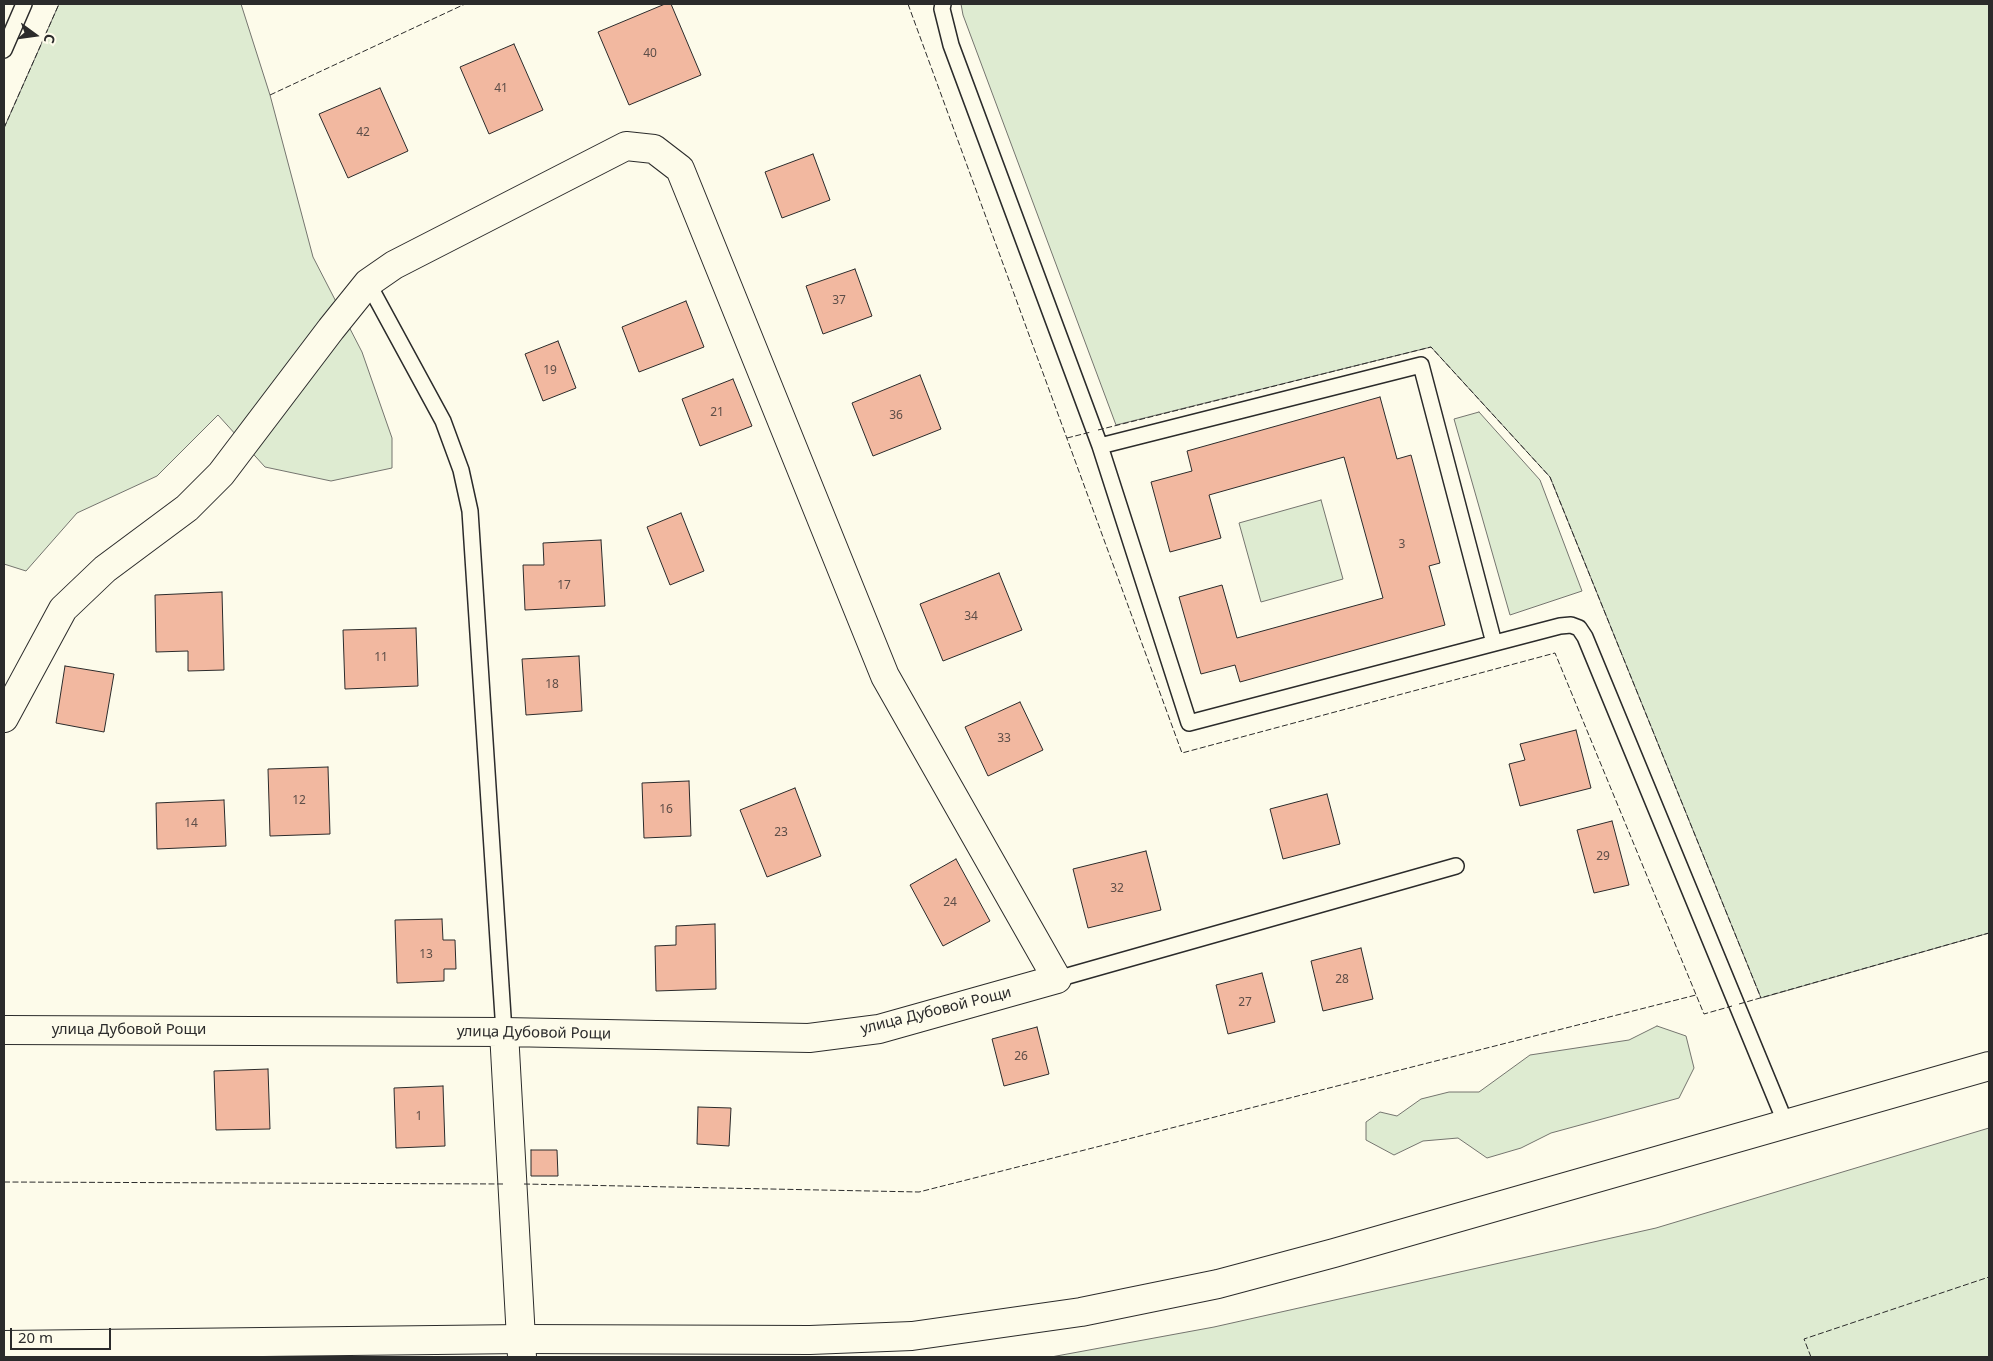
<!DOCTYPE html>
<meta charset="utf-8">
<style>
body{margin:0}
#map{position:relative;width:1993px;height:1361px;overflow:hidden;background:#fdfbea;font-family:"Noto Sans",sans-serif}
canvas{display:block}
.frame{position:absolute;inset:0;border:5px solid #2b2b2b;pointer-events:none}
.north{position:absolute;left:10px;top:10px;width:50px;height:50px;-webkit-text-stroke:4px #fdfbea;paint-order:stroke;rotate:104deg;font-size:14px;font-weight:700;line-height:20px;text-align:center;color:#2b2b2b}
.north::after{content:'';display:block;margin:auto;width:18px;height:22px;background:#2b2b2b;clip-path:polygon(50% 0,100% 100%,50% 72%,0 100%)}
.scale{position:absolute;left:10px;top:1328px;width:101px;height:22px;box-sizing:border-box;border:2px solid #2b2b2b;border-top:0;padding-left:6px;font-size:15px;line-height:18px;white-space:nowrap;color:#2b2b2b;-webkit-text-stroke:4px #fdfbea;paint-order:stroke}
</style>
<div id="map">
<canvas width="1993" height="1361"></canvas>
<div class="frame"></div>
<div class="north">С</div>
<div class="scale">20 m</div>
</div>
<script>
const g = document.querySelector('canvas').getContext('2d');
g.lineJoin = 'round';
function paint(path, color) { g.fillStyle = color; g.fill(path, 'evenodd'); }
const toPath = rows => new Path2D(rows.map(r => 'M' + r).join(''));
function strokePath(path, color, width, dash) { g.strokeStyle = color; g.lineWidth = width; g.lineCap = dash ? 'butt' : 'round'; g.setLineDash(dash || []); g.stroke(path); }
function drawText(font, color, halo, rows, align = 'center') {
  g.font = font + ' "Noto Sans",sans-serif'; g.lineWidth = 4; g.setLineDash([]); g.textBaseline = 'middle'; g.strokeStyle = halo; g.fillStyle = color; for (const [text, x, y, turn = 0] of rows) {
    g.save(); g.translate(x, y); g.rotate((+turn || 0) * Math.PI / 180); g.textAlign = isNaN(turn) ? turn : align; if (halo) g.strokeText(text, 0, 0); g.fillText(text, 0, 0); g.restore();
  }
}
const green = toPath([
 [59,4,241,4,270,95,313,257,362,352,392,438,392,468,331,481,265,467,218,415,157,476,77,513,26,571,4,564,4,128,59,4],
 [961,4,1989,4,1989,933,1761,998,1550,477,1431,347,1116,425,963,15,961,4],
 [1479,412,1540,480,1582,591,1510,615,1454,419,1479,412],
 [1321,500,1343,579,1261,602,1239,523,1321,500],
 [1657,1026,1686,1036,1694,1068,1679,1098,1551,1133,1521,1148,1487,1158,1458,1138,1423,1141,1394,1155,1366,1140,1366,1122,1380,1112,1397,1116,1421,1099,1449,1092,1479,1092,1530,1055,1629,1040,1657,1026],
 [1989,1128,1989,1357,1051,1357,1214,1327,1656,1228,1989,1128]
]);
const building = toPath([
 [665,4,671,4,701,75,629,105,598,32,665,4],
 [514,44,543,110,489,134,460,67,514,44],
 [380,88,408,151,348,178,319,114,380,88],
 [813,154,830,200,782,218,765,172,813,154],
 [855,269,872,316,823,334,806,286,855,269],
 [686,301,704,347,639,372,622,327,686,301],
 [558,341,576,388,543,401,525,354,558,341],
 [920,375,941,429,873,456,852,403,920,375],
 [733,379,752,426,700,446,682,399,733,379],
 [1380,397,1397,459,1411,455,1440,563,1429,566,1445,625,1240,682,1235,665,1201,674,1179,597,1222,585,1237,638,1383,598,1344,457,1209,495,1221,538,1170,552,1151,482,1192,471,1187,451,1380,397],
 [681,513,704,571,670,585,647,527,681,513],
 [601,540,605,606,525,610,523,565,544,565,543,543,601,540],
 [999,573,1022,630,943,661,920,604,999,573],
 [222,592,224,670,188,671,188,651,156,652,155,595,222,592],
 [416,628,418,686,345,689,343,630,416,628],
 [579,656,582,711,526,715,522,659,579,656],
 [65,666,114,674,104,732,56,723,65,666],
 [1020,702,1043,750,988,776,965,727,1020,702],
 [1576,730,1591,788,1520,806,1509,764,1525,760,1520,744,1576,730],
 [328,767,330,834,270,836,268,769,328,767],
 [689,781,691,836,644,838,642,783,689,781],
 [795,788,821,856,767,877,740,810,795,788],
 [1327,794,1340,844,1283,859,1270,809,1327,794],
 [224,800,226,846,157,849,156,803,224,800],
 [1612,821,1629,885,1594,893,1577,830,1612,821],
 [1146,851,1161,910,1088,928,1073,869,1146,851],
 [956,859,990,921,943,946,910,885,956,859],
 [442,919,443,940,455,940,456,969,444,969,444,981,397,983,395,920,442,919],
 [715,924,716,989,656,991,655,946,676,945,676,926,715,924],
 [1361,948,1373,999,1323,1011,1311,961,1361,948],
 [1262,973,1275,1022,1228,1034,1216,985,1262,973],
 [1037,1027,1049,1074,1004,1086,992,1039,1037,1027],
 [268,1069,270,1129,216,1130,214,1071,268,1069],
 [443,1086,445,1146,396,1148,394,1088,443,1086],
 [698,1107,731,1108,729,1146,697,1144,698,1107],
 [531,1150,557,1150,558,1176,531,1176,531,1150]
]);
const lane = toPath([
 [943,4,942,9,951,45,1100,446,1189,723,1560,626,1571,625,1579,628,1585,637,1786,1124],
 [4,50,24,4],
 [368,283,443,421,461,470,470,511,504,1032],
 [1100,446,1421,365,1494,643],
 [1057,979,1456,866]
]);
const street = toPath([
 [4,718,63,609,105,569,187,508,221,474,331,329,368,283,394,265,626,146,654,149,680,169,885,676,1057,979,879,1029,809,1038,504,1032,4,1030],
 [504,1032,522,1357]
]);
const secondary = toPath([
 [4,1345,522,1339,810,1340,912,1336,1081,1312,1218,1284,1334,1253,1989,1066]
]);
const fence = toPath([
 [908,4,1182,753,1555,653,1704,1014,1732,1006],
 [270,95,465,4],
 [4,128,59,4],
 [1098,430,1431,347,1550,477,1761,998],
 [1067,438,1091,432],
 [1739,1004,1989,933],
 [4,1182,504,1184],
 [524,1184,919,1192,1696,995],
 [1811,1357,1804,1339,1989,1277]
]);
const numberNames = [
 ["40",650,54],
 ["41",501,89],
 ["42",363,133],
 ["37",839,301],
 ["19",550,371],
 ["21",717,413],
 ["36",896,416],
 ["3",1402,545],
 ["17",564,586],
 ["34",971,617],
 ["11",381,658],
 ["18",552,685],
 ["33",1004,739],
 ["12",299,801],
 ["16",666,810],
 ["14",191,824],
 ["23",781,833],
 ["29",1603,857],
 ["32",1117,889],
 ["24",950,903],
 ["13",426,955],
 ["28",1342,980],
 ["27",1245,1003],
 ["26",1021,1057],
 ["1",419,1117]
];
const streetNames = [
 ["улица Дубовой Рощи",936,1011,-14],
 ["улица Дубовой Рощи",129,1030],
 ["улица Дубовой Рощи",534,1033,1]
];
paint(green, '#deebd1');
strokePath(green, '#74746e', 1);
paint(building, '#f2b8a0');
strokePath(building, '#2b2b2b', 1);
strokePath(lane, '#2b2b2b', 18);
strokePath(street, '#2b2b2b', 30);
strokePath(secondary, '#2b2b2b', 30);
strokePath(lane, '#fdfbea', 15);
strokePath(street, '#fdfbea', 28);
strokePath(secondary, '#fdfbea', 28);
strokePath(fence, '#2b2b2b', 1, [6, 2.5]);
drawText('12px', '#5d4e48', null, numberNames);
drawText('15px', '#2b2b2b', '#fdfbea', streetNames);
</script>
